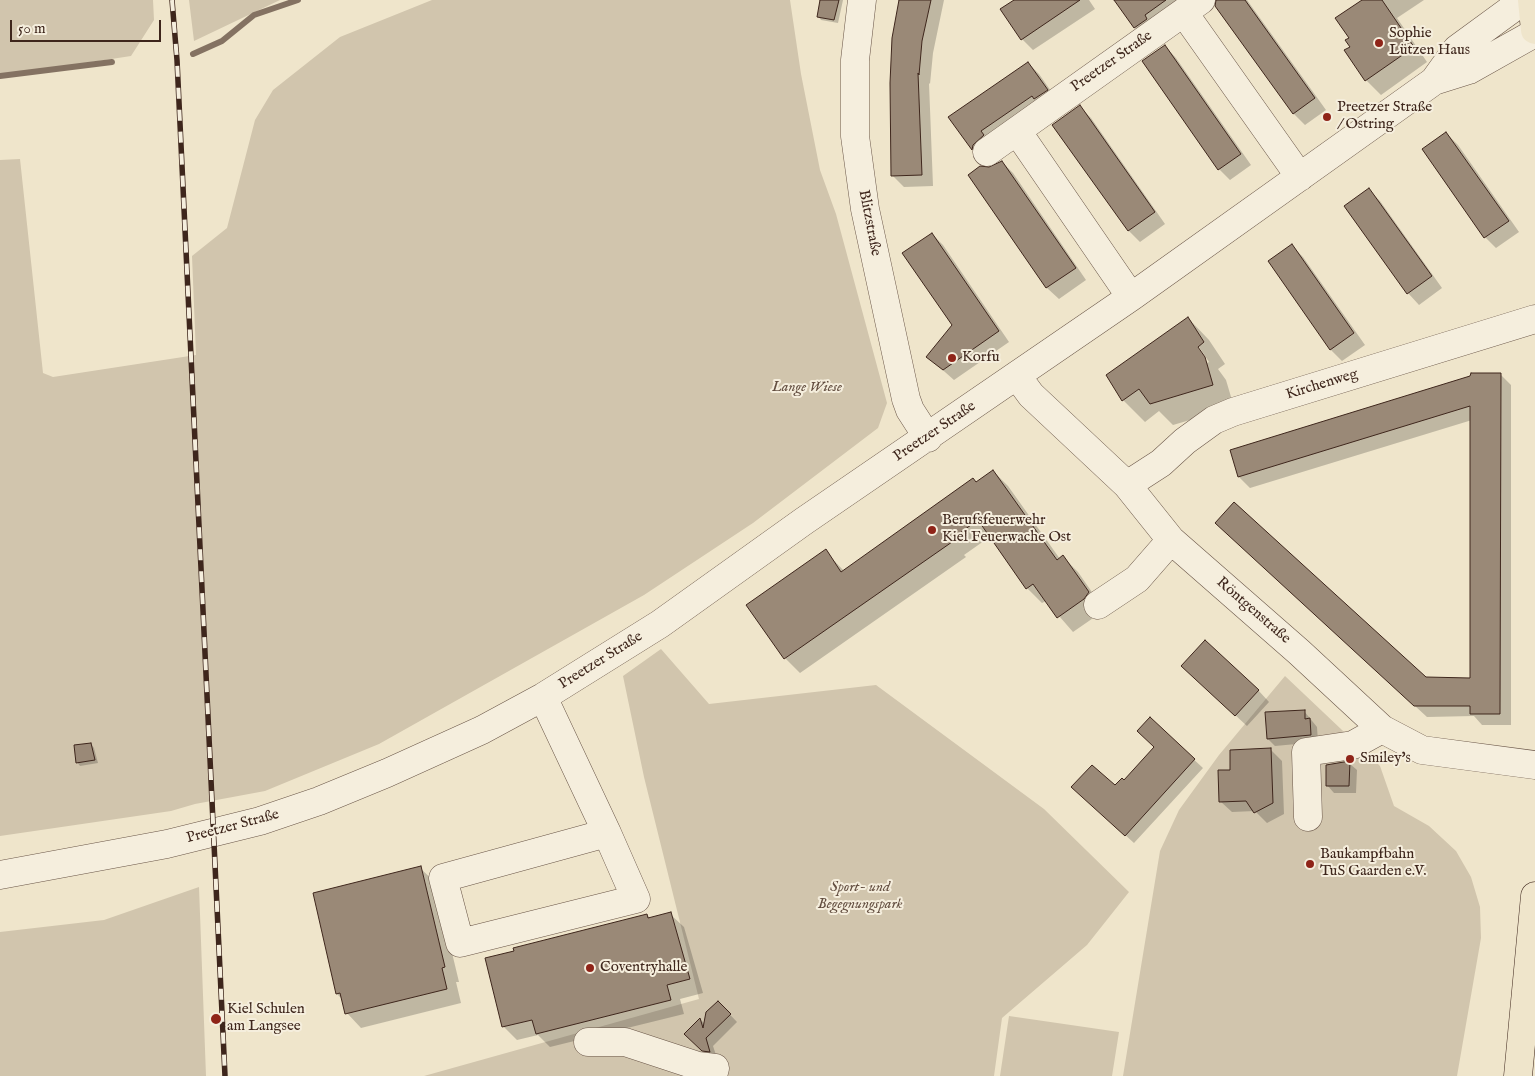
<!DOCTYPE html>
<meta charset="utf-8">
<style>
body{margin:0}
#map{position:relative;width:1535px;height:1076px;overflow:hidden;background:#efe5cb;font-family:"IM FELL English",serif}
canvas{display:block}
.scale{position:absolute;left:10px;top:20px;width:151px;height:22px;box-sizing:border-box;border:2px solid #3e261c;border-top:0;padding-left:6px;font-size:15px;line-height:18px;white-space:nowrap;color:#3e261c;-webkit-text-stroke:4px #f5eedd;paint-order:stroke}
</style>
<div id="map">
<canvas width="1535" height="1076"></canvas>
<div class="scale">50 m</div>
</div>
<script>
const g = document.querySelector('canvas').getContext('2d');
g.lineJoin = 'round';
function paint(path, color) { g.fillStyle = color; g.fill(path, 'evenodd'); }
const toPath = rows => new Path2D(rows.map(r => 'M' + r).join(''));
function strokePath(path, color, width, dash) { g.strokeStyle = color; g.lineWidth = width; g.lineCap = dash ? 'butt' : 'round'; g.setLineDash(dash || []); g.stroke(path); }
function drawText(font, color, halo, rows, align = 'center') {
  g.font = font + ' "IM FELL English",serif'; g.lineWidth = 4; g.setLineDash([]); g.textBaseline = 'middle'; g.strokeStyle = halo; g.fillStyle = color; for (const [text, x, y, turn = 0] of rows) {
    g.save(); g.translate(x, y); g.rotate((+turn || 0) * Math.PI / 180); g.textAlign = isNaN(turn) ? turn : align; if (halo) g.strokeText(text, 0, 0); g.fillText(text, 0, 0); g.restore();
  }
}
const green = toPath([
 [0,0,153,0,154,20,131,56,0,76],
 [189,0,280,0,194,41],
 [432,0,790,0,801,74,820,170,836,214,887,403,878,428,753,523,644,595,379,744,265,791,195,804,171,811,0,836,0,160,20,159,43,373,53,377,196,355,192,256,227,228,255,120,273,90,340,37],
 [661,649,709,704,876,685,1044,809,1129,892,1087,945,1002,1018,994,1076,424,1076,699,999,644,777,623,676],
 [1285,676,1380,766,1394,806,1429,826,1456,851,1471,877,1480,907,1481,938,1457,1076,1123,1076,1160,851,1179,810,1219,755],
 [199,887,206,1076,0,1076,0,932,104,920],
 [1009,1016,1119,1032,1112,1076,1000,1076]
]);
const shadow = toPath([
 [822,0,843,0,838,23,821,20,818,16],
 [901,0,944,0,933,53,930,84,929,83,933,186,904,187,893,176],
 [1016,0,1089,0,1095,9,1033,50,1022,39],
 [1118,0,1193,0,1146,39,1135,28,1116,1],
 [1219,0,1247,0,1326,110,1305,125,1294,114,1217,6],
 [1364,0,1424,0,1397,18,1427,62,1381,95,1366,80,1346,51,1351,47,1350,39],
 [1165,46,1176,58,1251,165,1230,180,1219,169],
 [1028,63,1039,74,1058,101,983,160,973,150,950,117],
 [1080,107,1091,118,1165,224,1140,242,1129,231],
 [1446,133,1458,145,1519,232,1496,248,1485,237],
 [1002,162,1013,173,1086,280,1059,299,1047,288,970,175],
 [1369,190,1380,201,1442,288,1419,305,1408,293,1345,207],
 [932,234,943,245,1009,342,954,380,928,357,953,325],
 [1292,246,1303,257,1365,345,1342,361,1331,350,1270,262],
 [1188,318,1209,340,1225,364,1218,369,1226,380,1234,407,1173,425,1159,411,1145,422,1123,400],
 [1196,347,1199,347,1209,362,1207,363],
 [1500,374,1511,385,1511,725,1482,725,1474,716,1427,717,1228,534,1425,679,1471,679,1472,420,1250,488,1239,477,1231,451],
 [993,471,1008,486,1060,559,1063,557,1078,572,1103,608,1099,614,1073,632,1046,601,1042,603,1027,588,991,536,964,555,966,557,800,673,785,658,825,551,844,571],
 [1194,677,1258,690,1269,702,1247,726],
 [1304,711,1317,727,1318,742,1275,746,1268,739],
 [1150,719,1203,768,1134,843,1081,795,1115,787,1124,782,1156,747],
 [91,744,94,748,98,763,80,766,77,762],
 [1271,750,1282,761,1284,814,1267,823,1255,811,1232,812,1220,801,1232,771],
 [1349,763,1357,770,1356,793,1334,793,1327,785],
 [420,868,435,882,459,982,456,982,461,1003,361,1028,347,1013,343,1000,337,994],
 [670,914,684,927,703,993,680,999,684,1014,550,1047,538,1035,517,1040,503,1026,516,952,647,915,650,918],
 [718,1002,737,1022,713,1046,717,1058,710,1058,686,1034,700,1019,705,1024]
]);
const stream = toPath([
 [193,54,222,41,254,15,298,0],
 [0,76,112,62]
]);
const building = toPath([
 [820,0,839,0,834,20,817,17,820,0],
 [899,0,931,0,922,41,919,75,918,73,922,175,891,176,890,83,892,38,899,0],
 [1014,0,1080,0,1021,40,1000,9,1014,0],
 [1114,0,1166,0,1145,15,1147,19,1134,28,1114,0],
 [1216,0,1245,0,1315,98,1293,114,1215,6,1216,0],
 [1362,0,1382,0,1414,47,1365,81,1344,50,1350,47,1345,40,1349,38,1335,18,1362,0],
 [1165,45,1241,154,1218,170,1142,61,1165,45],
 [1028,62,1048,90,1034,99,1032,96,981,131,984,135,973,145,972,150,948,117,1028,62],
 [1080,105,1155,212,1128,231,1052,125,1080,105],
 [1446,132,1509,221,1484,238,1422,149,1446,132],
 [1002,161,1076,268,1046,288,968,175,980,166,989,167,1002,161],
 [1369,188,1432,276,1407,294,1344,206,1369,188],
 [932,233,999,331,943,370,926,357,952,325,902,253,932,233],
 [1292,244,1354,333,1330,350,1268,261,1292,244],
 [1188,317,1204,342,1198,347,1205,357,1213,385,1150,404,1139,389,1122,401,1106,375,1188,317],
 [1471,373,1501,373,1500,714,1470,714,1470,706,1414,706,1215,523,1234,502,1426,677,1470,678,1470,406,1238,477,1230,450,1470,376,1471,373],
 [993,470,1057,560,1063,555,1089,592,1084,599,1057,618,1033,584,1026,589,978,520,950,540,952,542,784,659,746,605,826,549,841,572,973,478,976,482,993,470],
 [1205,640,1259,690,1235,716,1181,666,1205,640],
 [1305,710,1305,719,1310,718,1311,735,1267,739,1265,712,1305,710],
 [1150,717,1195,759,1125,836,1071,787,1092,765,1115,785,1122,778,1124,780,1154,747,1137,731,1150,717],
 [91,743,95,760,76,763,74,745,91,743],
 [1271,748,1273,803,1254,813,1246,801,1219,802,1218,770,1230,770,1230,750,1271,748],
 [1350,761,1349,786,1326,786,1326,765,1350,761],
 [421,866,445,967,442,968,447,989,345,1014,340,993,336,994,313,893,421,866],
 [671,912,690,979,667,985,671,1000,536,1034,532,1020,502,1027,485,958,514,951,513,948,647,914,648,918,671,912],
 [718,1001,731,1014,706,1038,710,1052,702,1051,684,1034,700,1018,703,1028,706,1012,718,1001]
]);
const minor = toPath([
 [862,0,855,60,855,136,865,209,906,399,910,410,928,438],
 [1184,13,1300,177],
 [1434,81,1457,49,1524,0],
 [1017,131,1131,297],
 [987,152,1201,0],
 [1017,376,1031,395,1127,485,1171,540,1299,652,1382,729,1422,750,1535,765],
 [1127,485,1161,463,1185,441,1214,420,1233,412,1535,319],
 [1098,605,1137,579,1171,540],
 [543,697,607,833,636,899,460,943,443,878,607,833],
 [1308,817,1306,752,1353,745,1382,729],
 [0,875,167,844,260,821,319,801,387,773,482,730,543,697,660,624,804,521,1131,297,1434,81,1469,70,1535,33],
 [588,1042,625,1042,698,1066,715,1068,713,1076]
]);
const major = toPath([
 [1532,0,1535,30],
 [1518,1076,1535,896]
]);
const rail = toPath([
 [172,0,177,60,225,1076]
]);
const markers = [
 [1379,43,5,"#8f2418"],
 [1327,117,5,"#8f2418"],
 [952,358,5,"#8f2418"],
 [932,530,5,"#8f2418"],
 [1350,759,5,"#8f2418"],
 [1310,864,5,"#8f2418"],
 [590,968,5,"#8f2418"],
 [216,1019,6,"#8f2418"]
];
const poiNames = [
 ["Sophie",1389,34],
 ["Lützen Haus",1389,51],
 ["Preetzer Straße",1337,108],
 ["/ Ostring",1337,125],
 ["Korfu",962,358],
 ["Berufsfeuerwehr",942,521],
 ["Kiel Feuerwache Ost",942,538],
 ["Smiley's",1360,759],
 ["Baukampfbahn",1320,855],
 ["TuS Gaarden e.V.",1320,872],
 ["Coventryhalle",600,968],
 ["Kiel Schulen",227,1010],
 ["am Langsee",227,1027]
];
const streetNames = [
 ["Preetzer Straße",1112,62,-35],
 ["Blitzstraße",869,223,79],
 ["Kirchenweg",1322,385,-17],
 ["Preetzer Straße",935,432,-34],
 ["Röntgenstraße",1253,611,41],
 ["Preetzer Straße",601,661,-32],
 ["Preetzer Straße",233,827,-15]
];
const parkNames = [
 ["Lange Wiese",807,388],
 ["Sport- und",860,888],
 ["Begegnungspark",860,905]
];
paint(green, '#d1c5ad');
paint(shadow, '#0003');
strokePath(stream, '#847262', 6);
paint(building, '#9a8977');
strokePath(building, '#3e261c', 1);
strokePath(minor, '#6a5648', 29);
strokePath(major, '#3e261c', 29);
strokePath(minor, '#f5eedd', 28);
strokePath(major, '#efe5cb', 28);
strokePath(rail, '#3e261c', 5.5);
strokePath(rail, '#f5eedd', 4, [11]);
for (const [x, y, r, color] of markers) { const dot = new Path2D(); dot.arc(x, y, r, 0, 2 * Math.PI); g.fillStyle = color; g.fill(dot); strokePath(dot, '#f5eedd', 2); }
drawText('15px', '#3e261c', '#f5eedd', poiNames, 'left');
drawText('15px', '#3e261c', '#f5eedd', streetNames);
drawText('italic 15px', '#634e40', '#f5eedd', parkNames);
</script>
